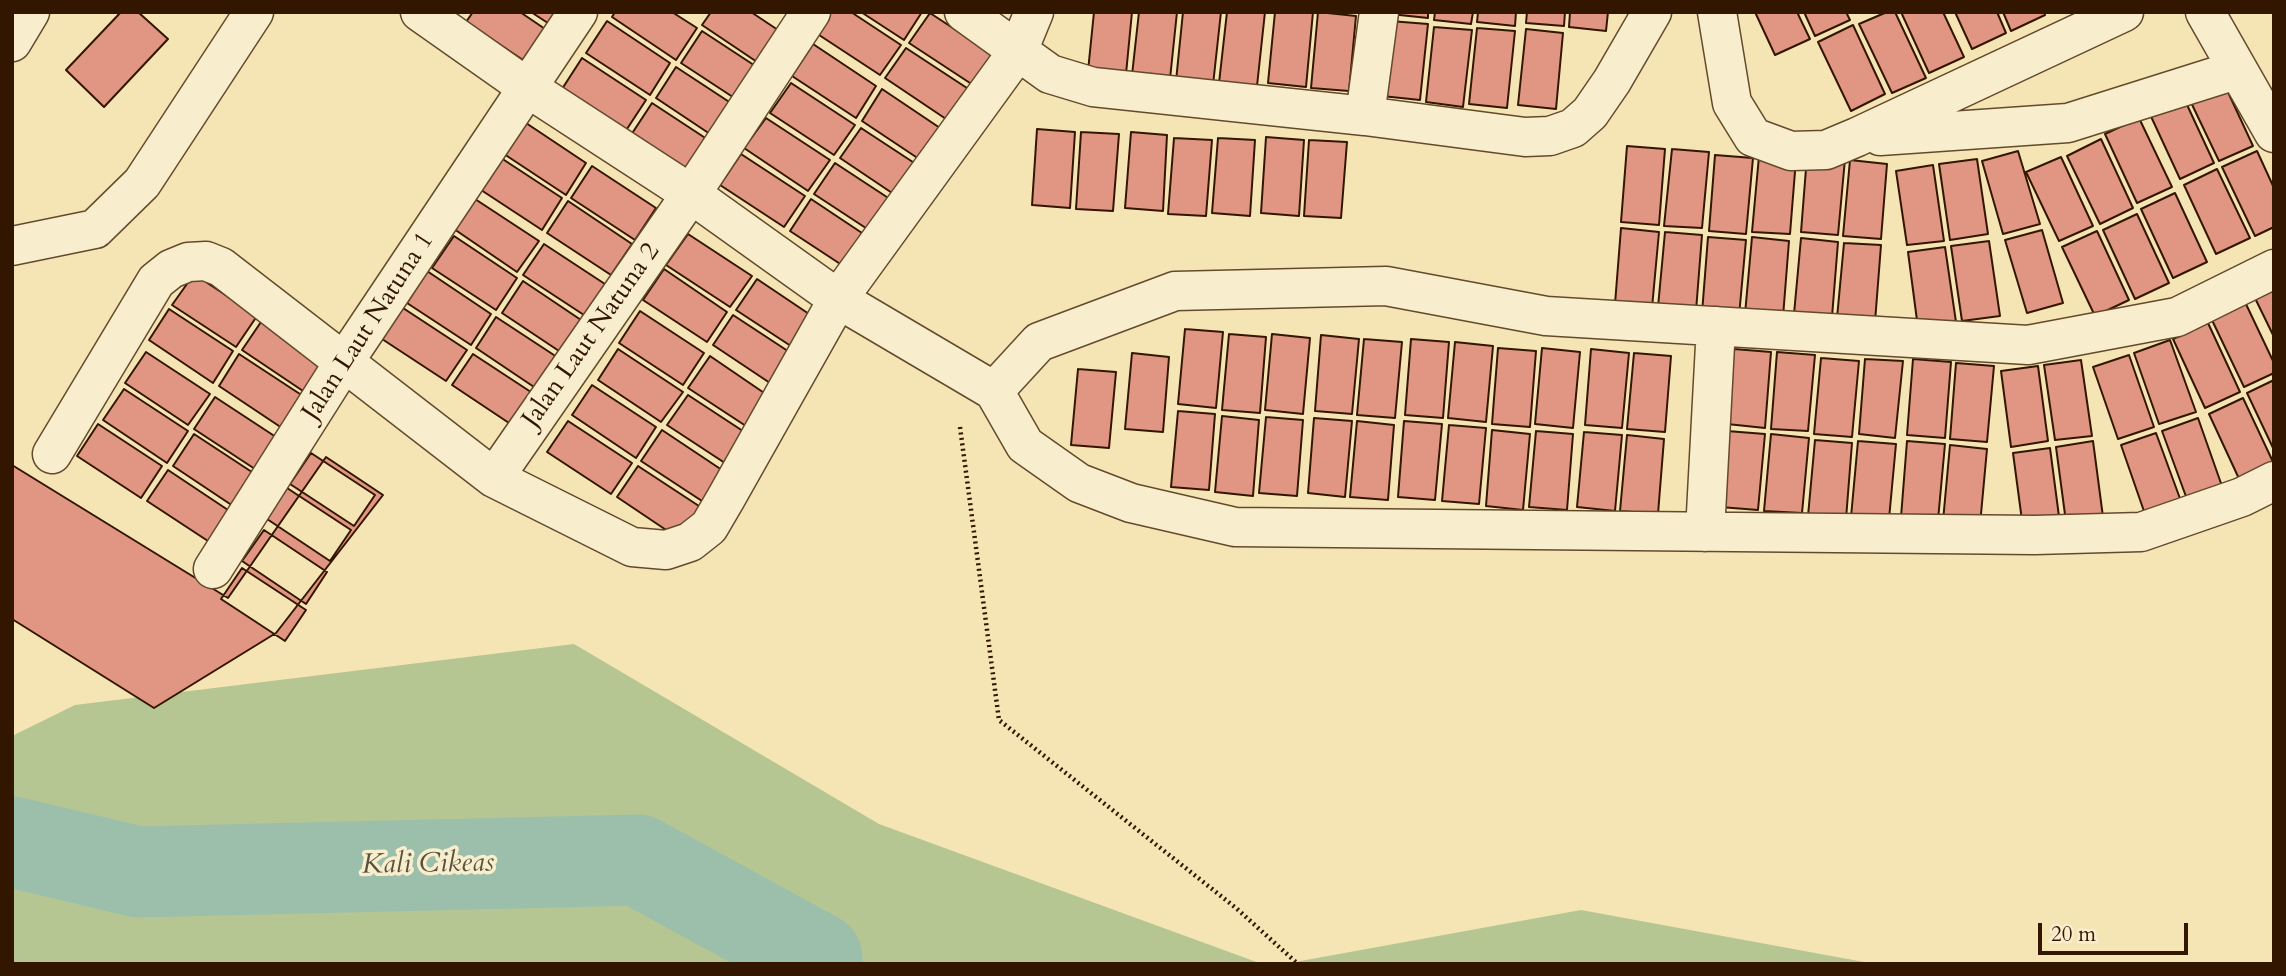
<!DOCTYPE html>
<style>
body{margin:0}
#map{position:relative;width:2286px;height:976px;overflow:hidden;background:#f5e5b4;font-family:Cardo,serif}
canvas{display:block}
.frame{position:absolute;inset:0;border:14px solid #331600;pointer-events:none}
.scale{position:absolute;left:2038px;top:923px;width:150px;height:32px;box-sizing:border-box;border:4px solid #331600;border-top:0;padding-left:9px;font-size:21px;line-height:24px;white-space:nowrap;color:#331600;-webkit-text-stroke:5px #f8eece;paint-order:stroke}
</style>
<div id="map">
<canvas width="2286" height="976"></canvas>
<div class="frame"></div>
<div class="scale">20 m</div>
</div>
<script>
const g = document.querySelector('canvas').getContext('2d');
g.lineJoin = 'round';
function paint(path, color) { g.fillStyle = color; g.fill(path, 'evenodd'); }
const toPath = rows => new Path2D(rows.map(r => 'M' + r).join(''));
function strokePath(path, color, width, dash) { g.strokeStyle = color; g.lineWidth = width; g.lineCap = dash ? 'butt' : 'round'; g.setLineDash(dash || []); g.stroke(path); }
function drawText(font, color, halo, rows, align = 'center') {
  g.font = font + ' Cardo,serif'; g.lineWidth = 7; g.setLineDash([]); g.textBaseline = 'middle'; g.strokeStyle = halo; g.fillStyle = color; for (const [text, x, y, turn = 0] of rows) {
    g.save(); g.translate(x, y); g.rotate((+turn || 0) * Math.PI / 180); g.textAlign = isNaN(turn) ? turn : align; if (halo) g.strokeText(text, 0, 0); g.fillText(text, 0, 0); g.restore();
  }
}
const green = toPath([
 [574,644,879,824,1262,964,12,964,12,736,75,705],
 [1581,910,1875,964,1284,964]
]);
const river = toPath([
 [12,842,139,872,638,860,817,958,817,964]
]);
const building = toPath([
 [121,12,138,12,168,39,104,107,66,70,121,12],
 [473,12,520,12,551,33,529,64,466,22,473,12],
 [531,12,564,12,554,27,531,12],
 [615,12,672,12,697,28,676,60,612,17,615,12],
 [711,12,751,12,787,36,766,68,702,25,711,12],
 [830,12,851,12,901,45,880,75,816,33,830,12],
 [861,12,922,12,904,40,861,12],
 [1094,12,1132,12,1126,74,1088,71,1094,12],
 [1139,12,1177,12,1170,79,1132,75,1139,12],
 [1183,12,1221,12,1213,85,1176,81,1183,12],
 [1227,12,1265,12,1257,86,1219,83,1227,12],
 [1275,12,1313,12,1306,87,1268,83,1275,12],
 [1318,12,1356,16,1349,91,1311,88,1318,12],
 [1390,12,1428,12,1428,18,1390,14,1390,12],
 [1435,12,1473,12,1471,24,1434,20,1435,12],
 [1478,12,1516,12,1515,26,1477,22,1478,12],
 [1527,12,1565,12,1564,26,1526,23,1527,12],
 [1570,12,1608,12,1606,31,1569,27,1570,12],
 [1755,12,1797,12,1810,39,1775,55,1755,12],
 [1804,12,1846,12,1850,20,1815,36,1804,12],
 [1887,12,1895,12,1926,78,1892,93,1859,24,1887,12],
 [1901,12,1943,12,1964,57,1929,73,1901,12],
 [1955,12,1997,12,2006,33,1972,49,1955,12],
 [2003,12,2044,12,2045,15,2011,31,2003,12],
 [930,13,994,55,973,85,909,43,930,13],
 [607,21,670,63,650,95,586,53,607,21],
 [1390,21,1428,24,1420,100,1382,96,1390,21],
 [1853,25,1885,94,1851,111,1818,42,1853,25],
 [1434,27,1472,30,1463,107,1426,102,1434,27],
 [1477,28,1515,31,1507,108,1469,104,1477,28],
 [1526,29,1563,33,1556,109,1518,105,1526,29],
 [702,31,766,73,745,105,681,63,702,31],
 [813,44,876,86,856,118,792,76,813,44],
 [906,48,970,90,949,121,885,78,906,48],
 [582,58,646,100,625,132,562,89,582,58],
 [676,67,740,109,719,140,656,98,676,67],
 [2221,77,2253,146,2219,161,2186,92,2221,77],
 [791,83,855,125,834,155,770,113,791,83],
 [882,89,946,132,925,163,862,121,882,89],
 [2182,94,2214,163,2180,179,2148,110,2182,94],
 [652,103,716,145,695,177,631,135,652,103],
 [766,118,830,160,808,191,744,148,766,118],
 [2139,118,2172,187,2137,203,2105,134,2139,118],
 [523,121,586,163,566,195,501,152,523,121],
 [861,128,925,170,904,201,840,158,861,128],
 [1037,129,1075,132,1070,208,1032,205,1037,129],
 [1081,132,1119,134,1113,211,1076,209,1081,132],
 [1131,132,1167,135,1163,211,1125,208,1131,132],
 [1266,137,1304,140,1299,216,1261,213,1266,137],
 [1174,138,1212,140,1206,216,1168,214,1174,138],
 [1218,138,1255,140,1250,216,1212,213,1218,138],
 [2101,139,2133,208,2100,224,2067,156,2101,139],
 [1309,140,1347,142,1341,218,1304,216,1309,140],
 [1627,146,1665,149,1659,225,1621,222,1627,146],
 [1672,149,1709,152,1702,228,1664,226,1672,149],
 [2018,151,2040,224,2003,234,1982,161,2018,151],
 [2257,151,2274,188,2274,227,2255,236,2222,167,2257,151],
 [741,154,805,196,784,227,720,185,741,154],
 [1715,155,1753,158,1746,234,1709,231,1715,155],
 [498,156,562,198,542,230,478,188,498,156],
 [1759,156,1796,159,1790,234,1752,232,1759,156],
 [1807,156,1845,159,1838,235,1801,232,1807,156],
 [2061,157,2093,226,2059,241,2026,172,2061,157],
 [1977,159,1988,234,1950,240,1939,164,1977,159],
 [1850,160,1887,164,1881,239,1843,236,1850,160],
 [835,163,899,205,878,236,814,194,835,163],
 [1933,165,1944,241,1907,245,1896,171,1933,165],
 [592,166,656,208,635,240,571,198,592,166],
 [2217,169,2250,238,2216,254,2184,185,2217,169],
 [2175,193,2207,262,2173,278,2141,209,2175,193],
 [475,199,539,241,517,272,454,229,475,199],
 [811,199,874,241,854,273,790,231,811,199],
 [568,201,632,244,611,275,547,233,568,201],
 [2137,214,2169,283,2135,299,2103,230,2137,214],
 [1621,228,1659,232,1652,308,1615,304,1621,228],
 [2042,230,2063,303,2027,313,2005,240,2042,230],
 [2097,231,2129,300,2095,316,2062,247,2097,231],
 [1665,232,1702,235,1696,311,1658,307,1665,232],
 [688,234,752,276,730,307,666,265,688,234],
 [454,236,517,278,496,310,432,268,454,236],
 [1708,237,1746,240,1739,316,1702,313,1708,237],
 [1752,237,1789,241,1783,317,1745,314,1752,237],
 [1801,238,1838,242,1832,317,1794,314,1801,238],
 [1989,241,2000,316,1962,321,1951,246,1989,241],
 [1844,243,1881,245,1875,322,1837,318,1844,243],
 [544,244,608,286,587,317,523,275,544,244],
 [1945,247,1956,322,1918,328,1908,252,1945,247],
 [664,269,727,312,707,342,643,300,664,269],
 [427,271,491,314,471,345,407,303,427,271],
 [194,274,257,316,236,347,172,305,194,274],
 [757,279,821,322,800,352,736,310,757,279],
 [523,281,587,324,565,355,502,313,523,281],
 [2274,285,2274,337,2253,294,2274,285],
 [2245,302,2274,363,2274,373,2244,387,2211,318,2245,302],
 [403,308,467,350,446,381,382,339,403,308],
 [169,309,233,351,213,383,149,340,169,309],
 [640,311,704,353,683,385,619,343,640,311],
 [733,315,797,357,776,387,713,345,733,315],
 [496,317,560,359,540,391,476,348,496,317],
 [263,319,327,361,306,393,242,350,263,319],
 [2208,323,2240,392,2205,408,2173,339,2208,323],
 [1185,329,1223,332,1216,408,1178,404,1185,329],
 [1229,334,1266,337,1260,413,1222,410,1229,334],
 [1272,334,1310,338,1303,414,1265,410,1272,334],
 [1321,335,1359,339,1352,414,1315,411,1321,335],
 [1364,339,1402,342,1395,418,1357,415,1364,339],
 [1411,339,1449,342,1443,418,1405,415,1411,339],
 [2170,340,2196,412,2159,424,2134,353,2170,340],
 [1455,342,1493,346,1486,422,1448,418,1455,342],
 [1498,348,1536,351,1530,427,1492,424,1498,348],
 [1542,348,1580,352,1573,428,1535,424,1542,348],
 [618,349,683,392,661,422,598,380,618,349],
 [1591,349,1629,353,1622,428,1585,425,1591,349],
 [1734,349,1771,352,1765,428,1727,424,1734,349],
 [146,352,210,394,188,425,125,383,146,352],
 [1777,352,1815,355,1808,431,1771,429,1777,352],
 [1132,353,1169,357,1163,432,1125,429,1132,353],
 [1634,353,1671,356,1665,432,1627,429,1634,353],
 [239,354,303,396,282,428,219,386,239,354],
 [473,354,537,396,515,427,452,385,473,354],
 [2129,355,2154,427,2118,439,2093,367,2129,355],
 [710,356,773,399,752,430,688,388,710,356],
 [1821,358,1859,361,1852,437,1814,434,1821,358],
 [1865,359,1903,361,1895,438,1859,434,1865,359],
 [1913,359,1951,362,1945,438,1907,435,1913,359],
 [2081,360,2092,436,2055,440,2044,365,2081,360],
 [1956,363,1994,366,1987,442,1950,439,1956,363],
 [2038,366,2048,441,2011,447,2001,371,2038,366],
 [1078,369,1116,372,1109,448,1071,445,1078,369],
 [2274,380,2274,450,2247,393,2274,380],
 [592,385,656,427,636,458,572,415,592,385],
 [124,389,188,431,167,463,103,420,124,389],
 [688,395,752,437,731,467,667,425,688,395],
 [215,397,279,439,258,471,194,429,215,397],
 [2243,398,2274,464,2241,483,2209,414,2243,398],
 [1178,411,1215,414,1209,490,1171,487,1178,411],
 [1222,416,1259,420,1253,496,1215,492,1222,416],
 [1266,417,1303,420,1297,496,1259,493,1266,417],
 [1314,418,1352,421,1345,497,1308,493,1314,418],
 [2198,418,2223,489,2188,502,2162,431,2198,418],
 [568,421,632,463,611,494,547,452,568,421],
 [1357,421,1394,425,1388,500,1350,497,1357,421],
 [1404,421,1442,424,1435,500,1398,497,1404,421],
 [98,424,162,466,141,498,77,456,98,424],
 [1449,425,1486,428,1479,504,1442,501,1449,425],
 [662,430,725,472,705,503,641,461,662,430],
 [1492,430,1530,434,1523,510,1486,506,1492,430],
 [1536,431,1573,434,1567,510,1529,507,1536,431],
 [1727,431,1765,434,1758,510,1720,507,1727,431],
 [1584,432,1622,435,1615,511,1577,507,1584,432],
 [2156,433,2182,504,2146,517,2121,445,2156,433],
 [194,434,258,476,236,508,173,466,194,434],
 [1771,434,1809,438,1802,513,1764,511,1771,434],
 [1627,435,1664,439,1658,514,1620,511,1627,435],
 [1815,440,1852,443,1846,519,1808,516,1815,440],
 [1858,441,1896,444,1889,519,1851,517,1858,441],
 [1907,441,1945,444,1938,520,1901,517,1907,441],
 [2093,441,2103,517,2066,522,2056,447,2093,441],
 [1950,445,1987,449,1980,525,1943,521,1950,445],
 [2050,448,2060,524,2023,528,2013,453,2050,448],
 [311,453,375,495,354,526,290,484,311,453],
 [326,457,383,495,276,633,154,708,12,619,12,465,228,598,326,457],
 [638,466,702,508,681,540,617,497,638,466],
 [168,470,231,512,211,543,147,501,168,470],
 [287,488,351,530,330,561,267,519,287,488],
 [264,530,327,572,306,604,242,561,264,530],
 [242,568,306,610,285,641,221,599,242,568]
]);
const path = toPath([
 [960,427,999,720,1236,908,1298,964]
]);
const minor = toPath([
 [420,12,528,88,691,194,838,299,994,391,1025,445,1079,483,1131,503,1235,527,2035,535,2141,532,2242,497,2274,481],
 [964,12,1050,74,1093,87,1365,116,1525,137,1550,136,1573,128,1590,113,1612,81,1652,12],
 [1717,12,1732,103,1753,137,1791,151,1826,150,1857,137,2124,12],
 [2205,12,2274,133],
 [12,42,30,12],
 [1365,116,1379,12],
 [1880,136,2068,123,2236,70],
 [12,246,95,229,142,183,254,12],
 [994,391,1039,342,1175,291,1386,286,1546,316,2028,345,2177,317,2274,269],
 [52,454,156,281,171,269,188,262,206,261,221,267,494,478,632,547,666,550,690,542,709,527,726,498,838,299,1018,51,1034,12],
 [494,478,691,194,811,12],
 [1705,532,1716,326],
 [213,569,344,362,578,12]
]);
const streetNames = [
 ["Jalan Laut Natuna 1",369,327,-57],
 ["Jalan Laut Natuna 2",592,336,-55]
];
const waterNames = [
 ["Kali Cikeas",428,865,-1]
];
paint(green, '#b5c692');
strokePath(river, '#9cbfab', 91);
paint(building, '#e19583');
strokePath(building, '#331600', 2);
strokePath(minor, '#644a2d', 41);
strokePath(path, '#331600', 4.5, [2, 3.5]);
strokePath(minor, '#f8eece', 38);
drawText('26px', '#331600', '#f8eece', streetNames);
drawText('italic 28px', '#58513c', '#f8eece', waterNames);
</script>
